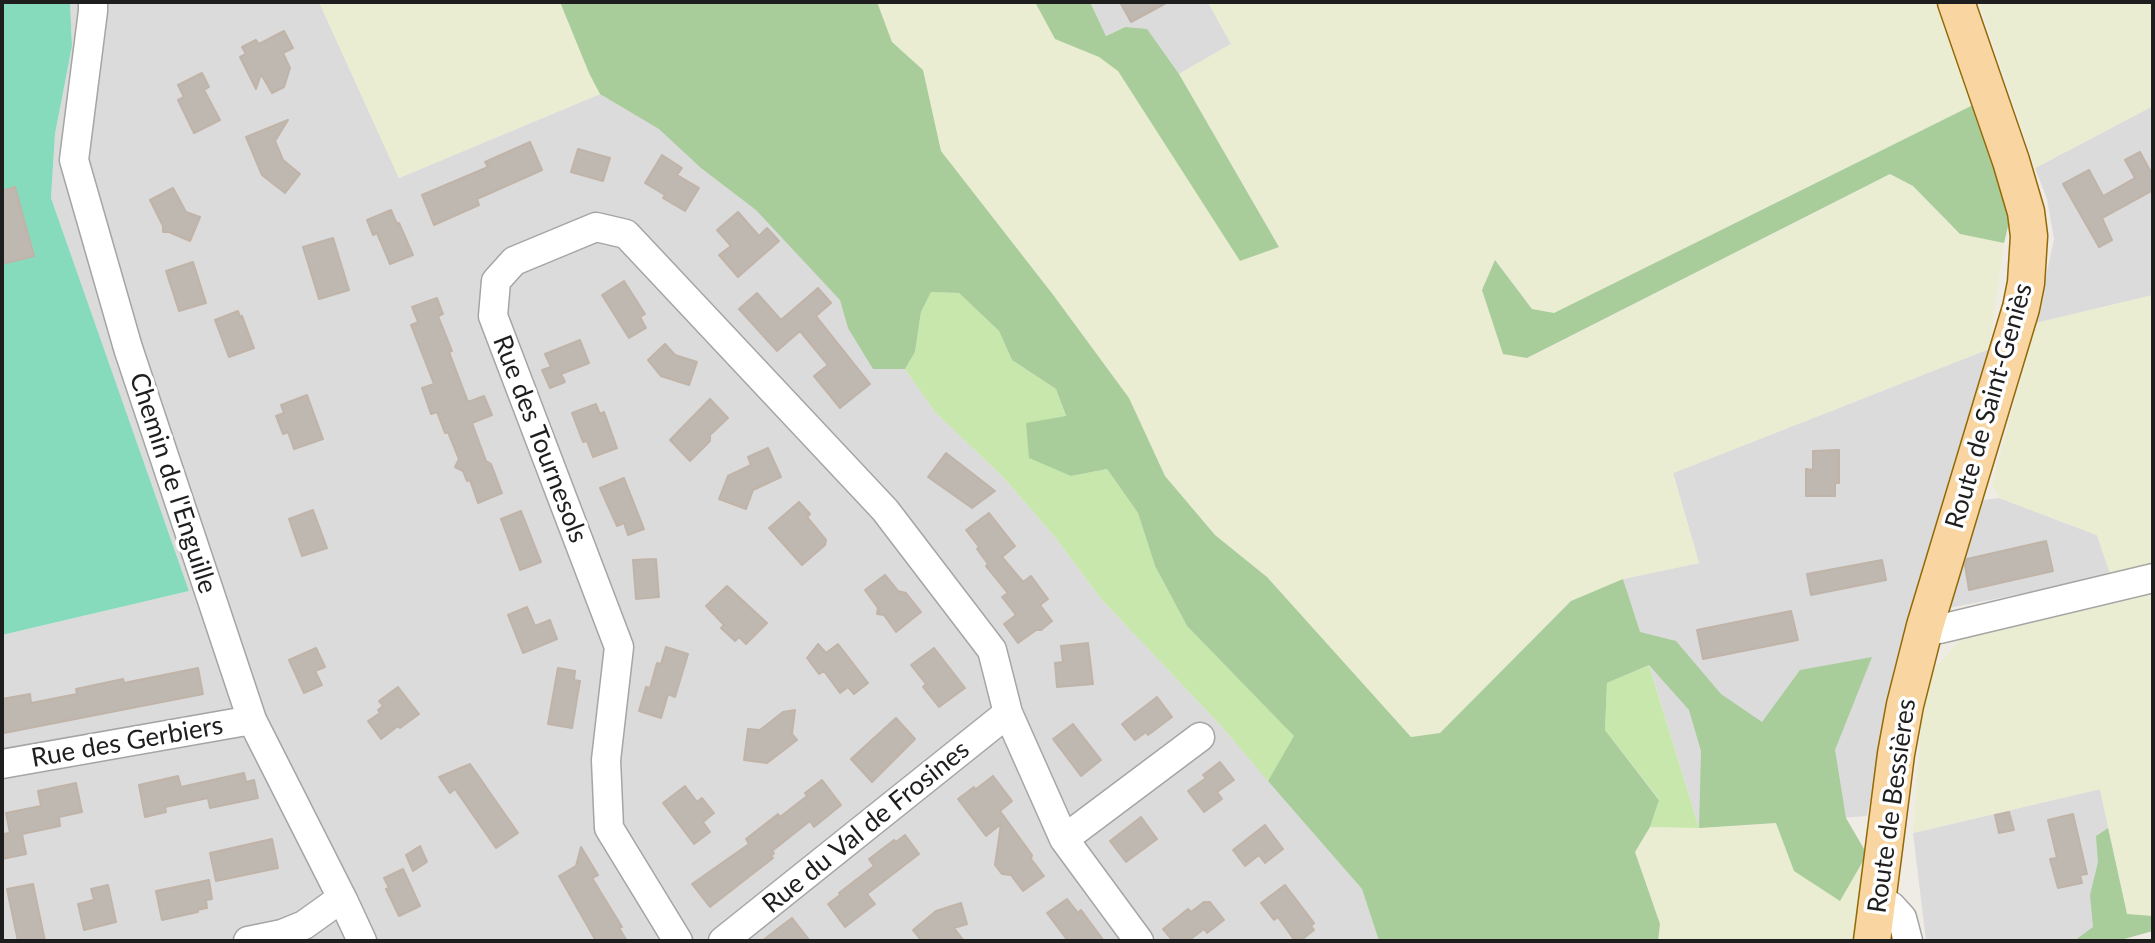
<!DOCTYPE html>
<meta charset="utf-8">
<style>
body{margin:0}
#map{position:relative;width:2155px;height:943px;overflow:hidden;background:#efece5;font-family:Lato,sans-serif}
canvas{display:block}
.frame{position:absolute;inset:0;border:4px solid #1e1e1e;pointer-events:none}
</style>
<div id="map">
<canvas width="2155" height="943"></canvas>
<div class="frame"></div>
</div>
<script>
const g = document.querySelector('canvas').getContext('2d');
g.lineJoin = 'round';
function paint(path, color) { g.fillStyle = color; g.fill(path, 'evenodd'); }
const toPath = rows => new Path2D(rows.map(r => 'M' + r).join(''));
function strokePath(path, color, width, dash) { g.strokeStyle = color; g.lineWidth = width; g.lineCap = dash ? 'butt' : 'round'; g.setLineDash(dash || []); g.stroke(path); }
function drawText(font, color, halo, rows, align = 'center') {
  g.font = font + ' Lato,sans-serif'; g.lineWidth = 7; g.setLineDash([]); g.textBaseline = 'middle'; g.strokeStyle = halo; g.fillStyle = color; for (const [text, x, y, turn = 0] of rows) {
    g.save(); g.translate(x, y); g.rotate((+turn || 0) * Math.PI / 180); g.textAlign = isNaN(turn) ? turn : align; if (halo) g.strokeText(text, 0, 0); g.fillText(text, 0, 0); g.restore();
  }
}
const residential = toPath([
 [70,2,319,2,399,178,612,89,692,40,890,347,935,412,1004,478,1054,536,1102,600,1223,728,1362,889,1379,941,2,941,2,635,189,591,51,198,55,134,72,46],
 [1090,2,1208,2,1231,44,1156,87,1124,27,1106,36],
 [2153,106,2153,295,2036,323,2054,239,2047,199,2035,168],
 [1989,349,1941,506,1999,498,2097,535,2111,576,1909,616,1867,816,1699,828,1623,579,1699,563,1673,473],
 [2100,789,2132,936,2117,941,1926,941,1913,833]
]);
const farmland = toPath([
 [319,2,560,2,589,73,600,94,399,178],
 [877,2,1035,2,1055,39,1099,57,1118,70,1241,261,1279,246,1179,74,1231,44,1208,2,1938,2,1975,104,1554,313,1532,309,1496,260,1528,358,1891,174,1913,186,1960,234,2004,243,1989,349,1673,473,1699,563,1623,579,1571,601,1440,733,1411,737,1267,577,1215,535,1165,476,1129,398,1054,296,941,151,923,70,892,43],
 [1979,2,2153,2,2153,106,2035,168],
 [2153,295,2153,566,2111,576,2097,535,1999,498,1992,484,2036,323],
 [2153,590,2153,916,2127,914,2100,789,1913,833,1922,713,1934,669,1958,642,1995,626],
 [1777,823,1794,871,1867,854,1855,941,1658,941,1660,924,1635,852,1650,827,1699,828]
]);
const grass = toPath([
 [931,292,959,293,999,331,1012,360,1056,389,1066,417,1071,476,1107,469,1138,513,1155,566,1187,626,1295,736,1268,781,1223,728,1102,600,1054,536,1004,478,935,412,905,369,915,352,921,312],
 [1649,665,1699,828,1650,827,1659,799,1605,730,1607,683]
]);
const forest = toPath([
 [560,2,877,2,892,42,923,70,941,151,1054,296,1129,398,1165,476,1215,535,1267,577,1411,737,1440,733,1571,601,1623,579,1640,632,1676,641,1721,694,1762,722,1800,670,1872,657,1835,750,1846,818,1867,854,1840,901,1794,871,1776,823,1699,828,1701,751,1689,710,1649,665,1607,683,1605,730,1659,800,1650,827,1635,852,1660,924,1658,941,1379,941,1362,889,1268,781,1294,736,1187,626,1155,566,1138,513,1107,469,1071,476,1029,458,1026,423,1066,416,1056,389,1012,360,999,331,959,293,931,292,921,312,915,352,905,369,873,369,848,328,840,300,756,210,701,168,659,129,600,94,589,73],
 [1035,2,1090,2,1106,36,1125,27,1147,29,1179,74,1279,247,1240,261,1118,71,1099,57,1055,39],
 [1975,104,2011,214,2004,243,1960,234,1913,186,1890,174,1527,358,1503,354,1482,290,1495,260,1532,309,1554,313],
 [2108,828,2127,914,2153,916,2153,931,2117,941,2074,941,2093,927,2090,895,2098,862,2096,836]
]);
const pitch = toPath([
 [2,2,70,2,72,46,55,134,51,198,189,591,2,635]
]);
const building = toPath([
 [1120,2,1168,2,1131,22,1120,2],
 [284,31,293,48,283,53,290,68,284,87,272,93,261,74,256,89,240,57,246,54,242,47,256,40,259,44,284,31],
 [202,73,209,87,204,90,220,120,194,133,178,100,184,97,178,85,202,73],
 [288,120,275,141,283,160,300,174,285,193,262,175,246,137,288,120],
 [530,142,542,170,477,199,479,205,434,225,422,195,488,167,485,162,530,142],
 [578,149,610,158,603,181,571,172,578,149],
 [2140,152,2153,176,2153,190,2102,218,2112,240,2099,247,2063,184,2089,170,2103,196,2135,178,2125,160,2140,152],
 [662,155,682,168,677,175,699,188,685,211,663,198,665,195,645,183,662,155],
 [15,187,34,256,2,264,2,191,15,187],
 [173,188,186,212,200,217,190,241,169,232,163,232,163,226,150,200,173,188],
 [391,210,397,224,399,223,413,255,390,264,377,233,373,235,367,220,391,210],
 [738,212,759,236,767,228,779,241,738,277,719,255,731,246,717,230,738,212],
 [333,238,349,290,319,299,303,247,333,238],
 [193,262,206,303,179,311,166,271,193,262],
 [624,281,645,314,640,317,646,328,629,338,602,295,624,281],
 [818,288,831,303,816,316,870,384,840,408,814,376,828,365,800,331,777,351,739,309,757,293,781,320,818,288],
 [437,298,443,314,438,316,452,351,449,352,468,402,484,396,492,415,472,423,486,461,491,464,502,493,478,503,470,480,467,481,463,471,455,467,459,459,448,432,445,433,437,412,431,414,422,388,434,384,411,325,418,322,412,307,437,298],
 [238,311,240,317,242,316,254,348,229,357,215,320,238,311],
 [580,340,589,363,561,374,565,382,550,388,542,370,551,367,545,354,580,340],
 [665,344,675,355,697,362,689,385,661,376,648,360,665,344],
 [307,395,323,439,294,449,288,432,283,434,276,416,284,413,281,405,307,395],
 [710,399,728,418,710,435,710,441,690,461,670,440,710,399],
 [596,404,600,414,604,412,617,448,593,457,587,441,583,442,572,413,596,404],
 [768,448,781,477,753,490,746,509,719,499,728,476,751,465,748,457,768,448],
 [1839,450,1839,483,1835,483,1835,496,1806,496,1806,469,1813,470,1813,451,1839,450],
 [946,453,995,491,972,508,928,477,946,453],
 [624,478,644,529,628,535,624,523,617,526,600,488,624,478],
 [799,502,810,514,807,517,826,540,825,545,802,565,769,528,799,502],
 [313,510,327,548,302,556,289,519,313,510],
 [521,511,541,562,520,570,501,519,521,511],
 [989,513,1015,546,1002,557,1023,582,1031,576,1048,599,1040,605,1052,621,1041,630,1036,630,1018,643,1004,624,1016,615,1002,597,1008,593,986,566,988,564,977,549,979,547,966,530,989,513],
 [2046,541,2053,571,1969,590,1965,565,1967,559,2046,541],
 [656,559,659,597,636,599,633,560,656,559],
 [1882,560,1886,580,1811,595,1807,574,1882,560],
 [885,575,898,591,906,593,921,612,896,632,884,615,877,614,878,608,865,590,885,575],
 [727,586,767,623,746,644,739,637,735,641,721,628,724,625,706,606,727,586],
 [527,607,535,626,550,620,557,639,523,653,508,615,527,607],
 [1791,611,1798,640,1703,659,1697,630,1791,611],
 [1088,643,1093,684,1057,687,1055,663,1063,662,1061,646,1088,643],
 [818,644,826,653,838,644,868,683,854,694,848,687,840,693,824,671,819,674,807,658,818,644],
 [666,647,688,654,675,697,668,694,661,718,639,711,646,687,650,688,657,663,661,664,666,647],
 [316,648,325,667,315,671,322,685,304,693,289,660,316,648],
 [934,648,965,688,939,707,923,687,926,684,911,665,934,648],
 [198,668,203,694,4,733,2,699,30,694,31,703,77,694,76,689,123,679,124,683,198,668],
 [558,668,575,671,574,680,580,681,572,728,548,724,558,668],
 [398,687,419,714,400,728,398,726,381,739,368,721,380,713,378,710,383,706,379,701,398,687],
 [1157,697,1172,717,1148,735,1146,732,1135,740,1122,724,1157,697],
 [795,710,792,734,797,740,767,763,744,760,748,729,760,730,783,712,795,710],
 [896,718,915,739,872,782,851,759,896,718],
 [1073,724,1101,760,1081,776,1053,739,1073,724],
 [1220,762,1234,780,1217,792,1222,799,1204,812,1188,791,1206,778,1203,775,1220,762],
 [470,764,518,833,496,848,455,789,450,793,439,777,470,764],
 [244,773,246,782,254,780,258,798,210,808,208,798,165,807,166,812,145,817,139,785,178,776,181,787,244,773],
 [993,776,1012,801,1000,811,1032,855,1031,859,1044,876,1023,891,1011,875,1002,874,995,865,1001,824,986,836,958,799,974,787,975,790,993,776],
 [822,780,841,805,814,827,810,821,772,851,774,853,771,856,773,858,710,907,692,884,749,844,746,839,778,814,780,817,807,796,805,793,822,780],
 [76,783,82,812,59,817,60,826,22,834,26,854,2,859,2,834,10,833,6,813,41,806,38,791,76,783],
 [685,786,697,802,702,798,714,813,703,822,710,832,694,844,663,803,685,786],
 [2009,812,2014,830,1999,833,1995,815,2009,812],
 [2073,814,2087,874,2080,875,2082,883,2058,888,2050,859,2057,858,2048,820,2073,814],
 [1141,817,1157,839,1126,862,1110,841,1141,817],
 [1265,825,1283,849,1265,863,1259,855,1245,866,1233,850,1265,825],
 [905,835,919,854,867,894,875,904,845,927,828,904,840,895,839,893,874,866,869,859,894,840,896,842,905,835],
 [272,839,278,868,216,881,210,853,272,839],
 [420,846,427,862,413,871,406,855,420,846],
 [581,847,598,875,592,878,622,927,619,928,627,941,596,941,559,876,576,866,581,847],
 [403,869,420,906,399,916,386,889,389,888,384,878,403,869],
 [209,880,212,899,206,900,207,908,197,910,198,912,162,920,156,891,209,880],
 [33,884,45,941,18,941,7,889,33,884],
 [108,885,116,922,84,930,78,904,94,900,91,889,108,885],
 [1285,885,1314,923,1311,926,1314,930,1300,941,1295,941,1278,917,1274,920,1261,903,1285,885],
 [1067,899,1078,913,1081,910,1104,941,1068,941,1047,913,1067,899],
 [1204,902,1210,902,1224,920,1207,933,1204,929,1188,941,1173,941,1163,929,1188,909,1191,912,1204,902],
 [961,903,967,924,954,928,964,941,922,941,913,930,936,911,961,903],
 [792,918,810,941,762,941,780,927,792,918]
]);
const minor = toPath([
 [93,2,93,11,74,160,128,348,252,720,343,900,362,941],
 [1925,626,1940,629,2153,578],
 [2,764,252,720],
 [1064,839,1200,737],
 [1879,900,1891,906,1902,918,1908,941],
 [248,941,282,934,304,925,332,905,343,900],
 [678,941,609,828,606,760,619,647,493,316,496,281,514,261,596,227,626,234,657,267,885,510,992,650,1008,713,1064,839,1139,941],
 [723,941,1008,713]
]);
const major = toPath([
 [1872,941,1896,754,1905,705,1925,626,2021,308,2026,283,2029,236,2026,212,2011,161,1956,2]
]);
const streetNames = [
 ["Route de Saint-Geniès",1989,406,-74],
 ["Rue des Tournesols",540,439,69],
 ["Chemin de l'Enguille",173,483,72],
 ["Rue des Gerbiers",127,742,-10],
 ["Route de Bessières",1892,806,-82],
 ["Rue du Val de Frosines",866,827,-39]
];
paint(residential, '#dcdbdb');
paint(farmland, '#eaedd1');
paint(grass, '#c8e7ad');
paint(forest, '#a8cd9b');
paint(pitch, '#86dbbc');
paint(building, '#bfb8b1');
strokePath(building, '#c0b3a8', 2);
strokePath(minor, '#a5a5a5', 31);
strokePath(major, '#936806', 39);
strokePath(minor, '#fff', 28);
strokePath(major, '#f8d5a1', 36);
drawText('26px', '#1e1e1e', '#fff', streetNames);
</script>
